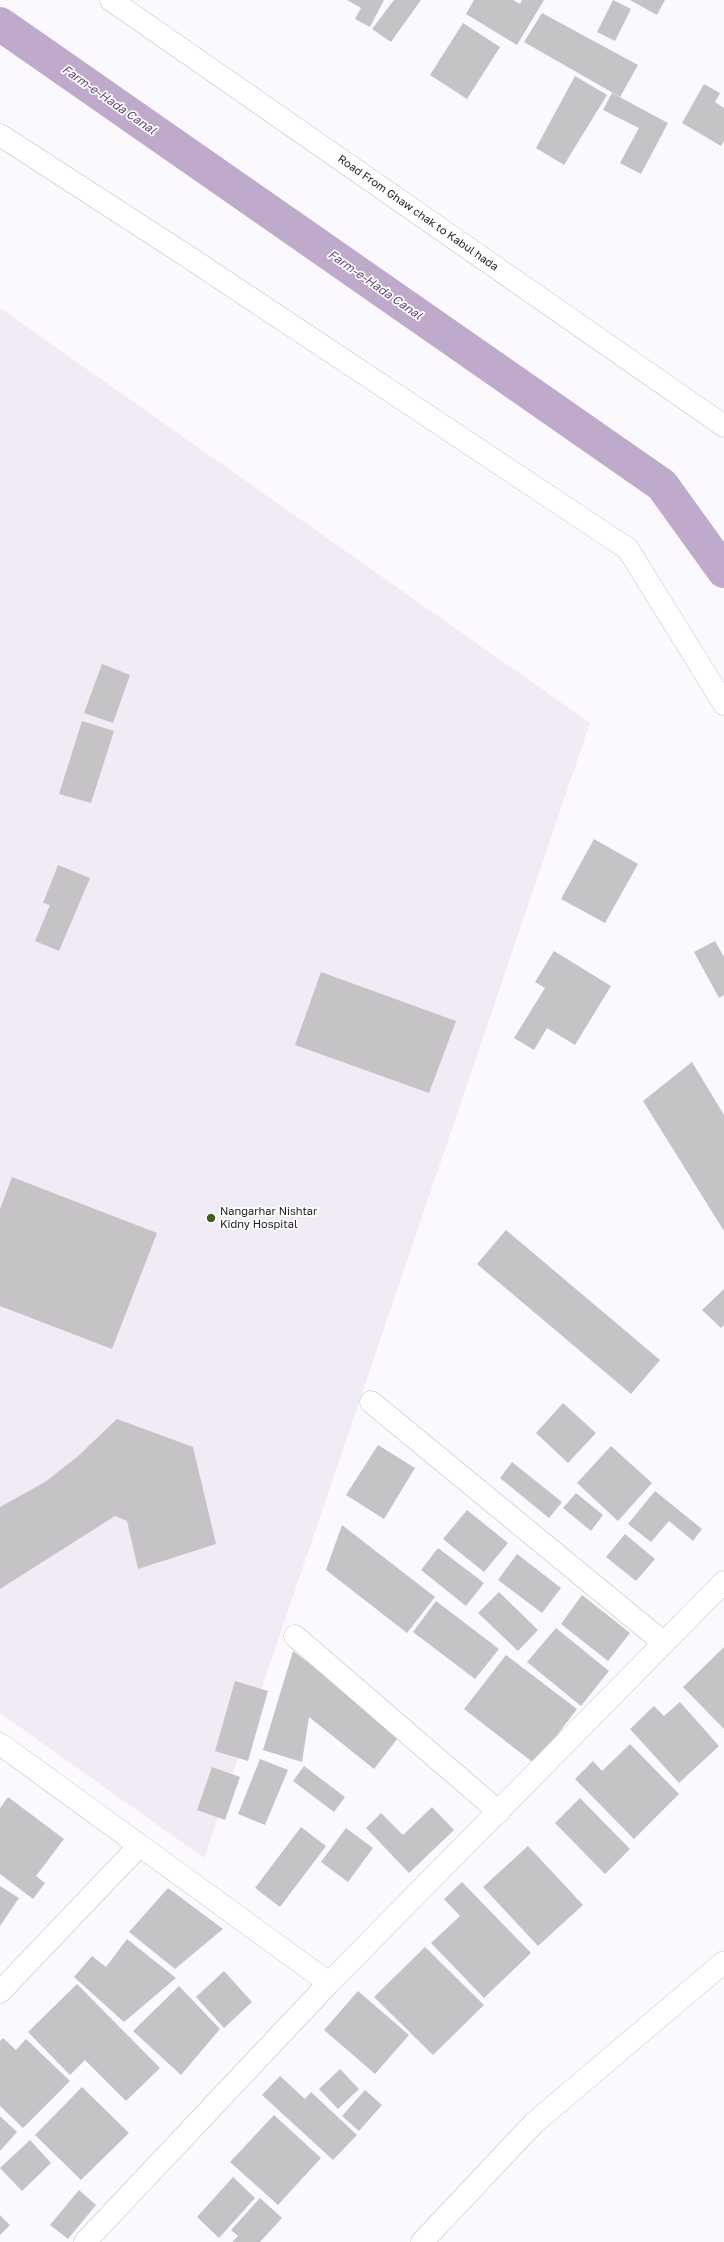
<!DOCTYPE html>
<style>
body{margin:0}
canvas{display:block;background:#fbf9fd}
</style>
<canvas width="724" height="2242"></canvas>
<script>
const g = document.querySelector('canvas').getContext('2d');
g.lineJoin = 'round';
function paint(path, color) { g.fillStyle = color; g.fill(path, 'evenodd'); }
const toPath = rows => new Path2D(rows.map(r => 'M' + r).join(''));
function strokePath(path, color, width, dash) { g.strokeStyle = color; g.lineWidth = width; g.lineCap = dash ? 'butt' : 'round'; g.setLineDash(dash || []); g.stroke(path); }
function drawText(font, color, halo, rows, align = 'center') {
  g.font = font + ' "Golos Text",sans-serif'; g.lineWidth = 3.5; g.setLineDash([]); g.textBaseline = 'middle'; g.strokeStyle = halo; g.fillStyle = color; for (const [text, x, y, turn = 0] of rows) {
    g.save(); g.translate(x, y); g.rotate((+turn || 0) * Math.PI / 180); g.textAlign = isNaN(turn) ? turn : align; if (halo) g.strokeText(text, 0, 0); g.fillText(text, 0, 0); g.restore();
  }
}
const built = toPath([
 [0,308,590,723,204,1858,0,1713]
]);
const canal = toPath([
 [0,24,662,485,724,571]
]);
const building = toPath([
 [347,0,384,0,370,27,355,19,361,8],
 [394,0,421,0,391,42,372,29],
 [474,0,513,0,520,4,522,0,544,0,517,45,466,14],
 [613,0,631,9,615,41,597,32],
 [630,0,665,0,657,15],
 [542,13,638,65,620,97,524,42],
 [463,23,500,47,467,99,430,75],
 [575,76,607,95,564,165,536,148],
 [704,84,720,93,715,102,724,108,724,141,721,146,682,123],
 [612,93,668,123,641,174,620,163,639,128,603,110],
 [102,664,130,675,113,723,84,713],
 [82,721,114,731,91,803,59,794],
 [594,839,638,864,605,923,561,899],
 [58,865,90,878,59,951,35,941,50,905,43,903],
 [715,941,724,957,724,995,719,998,694,952],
 [554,951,611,986,575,1045,547,1028,534,1050,514,1038,545,988,535,982],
 [321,972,456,1021,429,1093,295,1045],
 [692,1062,724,1115,724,1231,643,1101],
 [12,1177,157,1233,112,1349,0,1306,0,1209],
 [506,1230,660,1360,631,1394,477,1264],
 [724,1289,724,1325,721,1328,702,1310],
 [563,1403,596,1433,568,1463,536,1433],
 [117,1419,193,1447,216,1544,138,1569,127,1521,115,1516,0,1589,0,1507,45,1482,77,1457],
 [378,1445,415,1468,384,1519,346,1495],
 [611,1446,652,1483,618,1521,577,1483],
 [512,1462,562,1502,549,1518,500,1478],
 [655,1491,702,1529,693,1541,669,1521,651,1542,628,1524],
 [576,1493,603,1515,591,1531,563,1508],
 [467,1510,508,1543,484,1572,443,1539],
 [342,1525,435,1597,407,1633,326,1570],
 [625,1534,655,1559,636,1581,606,1557],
 [438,1548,484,1583,466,1606,421,1570],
 [517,1554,561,1588,542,1613,498,1580],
 [499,1592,538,1630,518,1651,478,1613],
 [582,1595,630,1633,608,1661,561,1624],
 [436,1601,499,1649,475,1679,413,1632],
 [556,1628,609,1671,581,1706,527,1662],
 [724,1647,724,1729,683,1687],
 [293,1651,401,1734,374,1769,309,1717,302,1762,263,1750],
 [506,1655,577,1709,535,1764,464,1709],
 [235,1681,268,1691,248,1761,215,1751],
 [680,1702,719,1746,679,1783,630,1729,654,1706,664,1716],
 [630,1744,679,1794,634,1839,575,1779,593,1761,602,1771],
 [260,1759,288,1770,265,1825,238,1814],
 [304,1766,345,1797,334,1812,293,1781],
 [212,1767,240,1777,225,1820,197,1810],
 [8,1797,64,1839,36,1876,45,1883,33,1899,0,1874,0,1808],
 [580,1798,630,1849,605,1874,555,1823],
 [432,1807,454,1830,409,1873,366,1828,381,1813,403,1835],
 [301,1827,326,1846,280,1907,255,1888],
 [346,1828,373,1848,348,1882,321,1862],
 [528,1846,583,1905,538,1946,483,1887],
 [462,1882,531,1953,484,1998,431,1943,460,1916,444,1899],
 [0,1886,19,1898,0,1926],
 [168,1888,223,1929,175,1969,129,1932],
 [127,1939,176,1978,124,2022,74,1977,92,1956,106,1967],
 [425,1947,484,2005,433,2055,374,1997],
 [224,1971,252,2002,224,2028,196,1997],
 [77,1984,160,2068,126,2101,85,2060,70,2075,28,2032],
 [179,1986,220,2029,181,2075,133,2031],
 [358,1991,409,2035,375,2074,324,2030],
 [3,2038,16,2050,26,2039,70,2081,23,2128,0,2106,0,2041],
 [340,2069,359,2089,338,2109,319,2089],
 [280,2076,305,2099,311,2092,357,2135,333,2160,262,2095],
 [82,2087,129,2133,81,2180,35,2135],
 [365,2090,382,2105,359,2131,342,2116],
 [274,2115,321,2158,278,2205,230,2162],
 [0,2116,17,2132,0,2151],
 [30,2140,51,2163,22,2191,0,2168],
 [233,2177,255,2198,219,2238,197,2217],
 [79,2190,96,2205,68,2239,50,2225],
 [260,2198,282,2218,260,2242,232,2242,238,2236,231,2230],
 [0,2215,10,2225,0,2235]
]);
const street = toPath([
 [0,135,190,258,628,549,724,704],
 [371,1402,664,1643],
 [295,1636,499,1812],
 [0,1744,329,1983],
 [0,1992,139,1846],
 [85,2242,329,1983,724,1582],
 [422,2242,534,2123,724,1962]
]);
const secondary = toPath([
 [111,0,724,426]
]);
const markers = [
 [211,1218,5,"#3e621a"]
];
const streetNames = [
 ["Road From Ghaw chak to Kabul hada",418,213,35]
];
const poiNames = [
 ["Nangarhar Nishtar",220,1212],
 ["Kidny Hospital",220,1225]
];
const waterNames = [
 ["Farm-e-Hada Canal",109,100,35],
 ["Farm-e-Hada Canal",375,285,35]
];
paint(built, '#f1ebf6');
strokePath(canal, '#bfaacc', 34);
paint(building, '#c5c3c6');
strokePath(street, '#c1bfc2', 23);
strokePath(secondary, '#c1bfc2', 23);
strokePath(street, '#fff', 22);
strokePath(secondary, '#fff', 22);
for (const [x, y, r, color] of markers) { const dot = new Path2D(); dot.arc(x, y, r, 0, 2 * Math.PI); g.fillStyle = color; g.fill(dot); strokePath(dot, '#fff', 1.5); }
drawText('11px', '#1d1c1d', '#fff', streetNames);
drawText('11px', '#1d1c1d', '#fff', poiNames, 'left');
drawText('italic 12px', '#624574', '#fff', waterNames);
</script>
